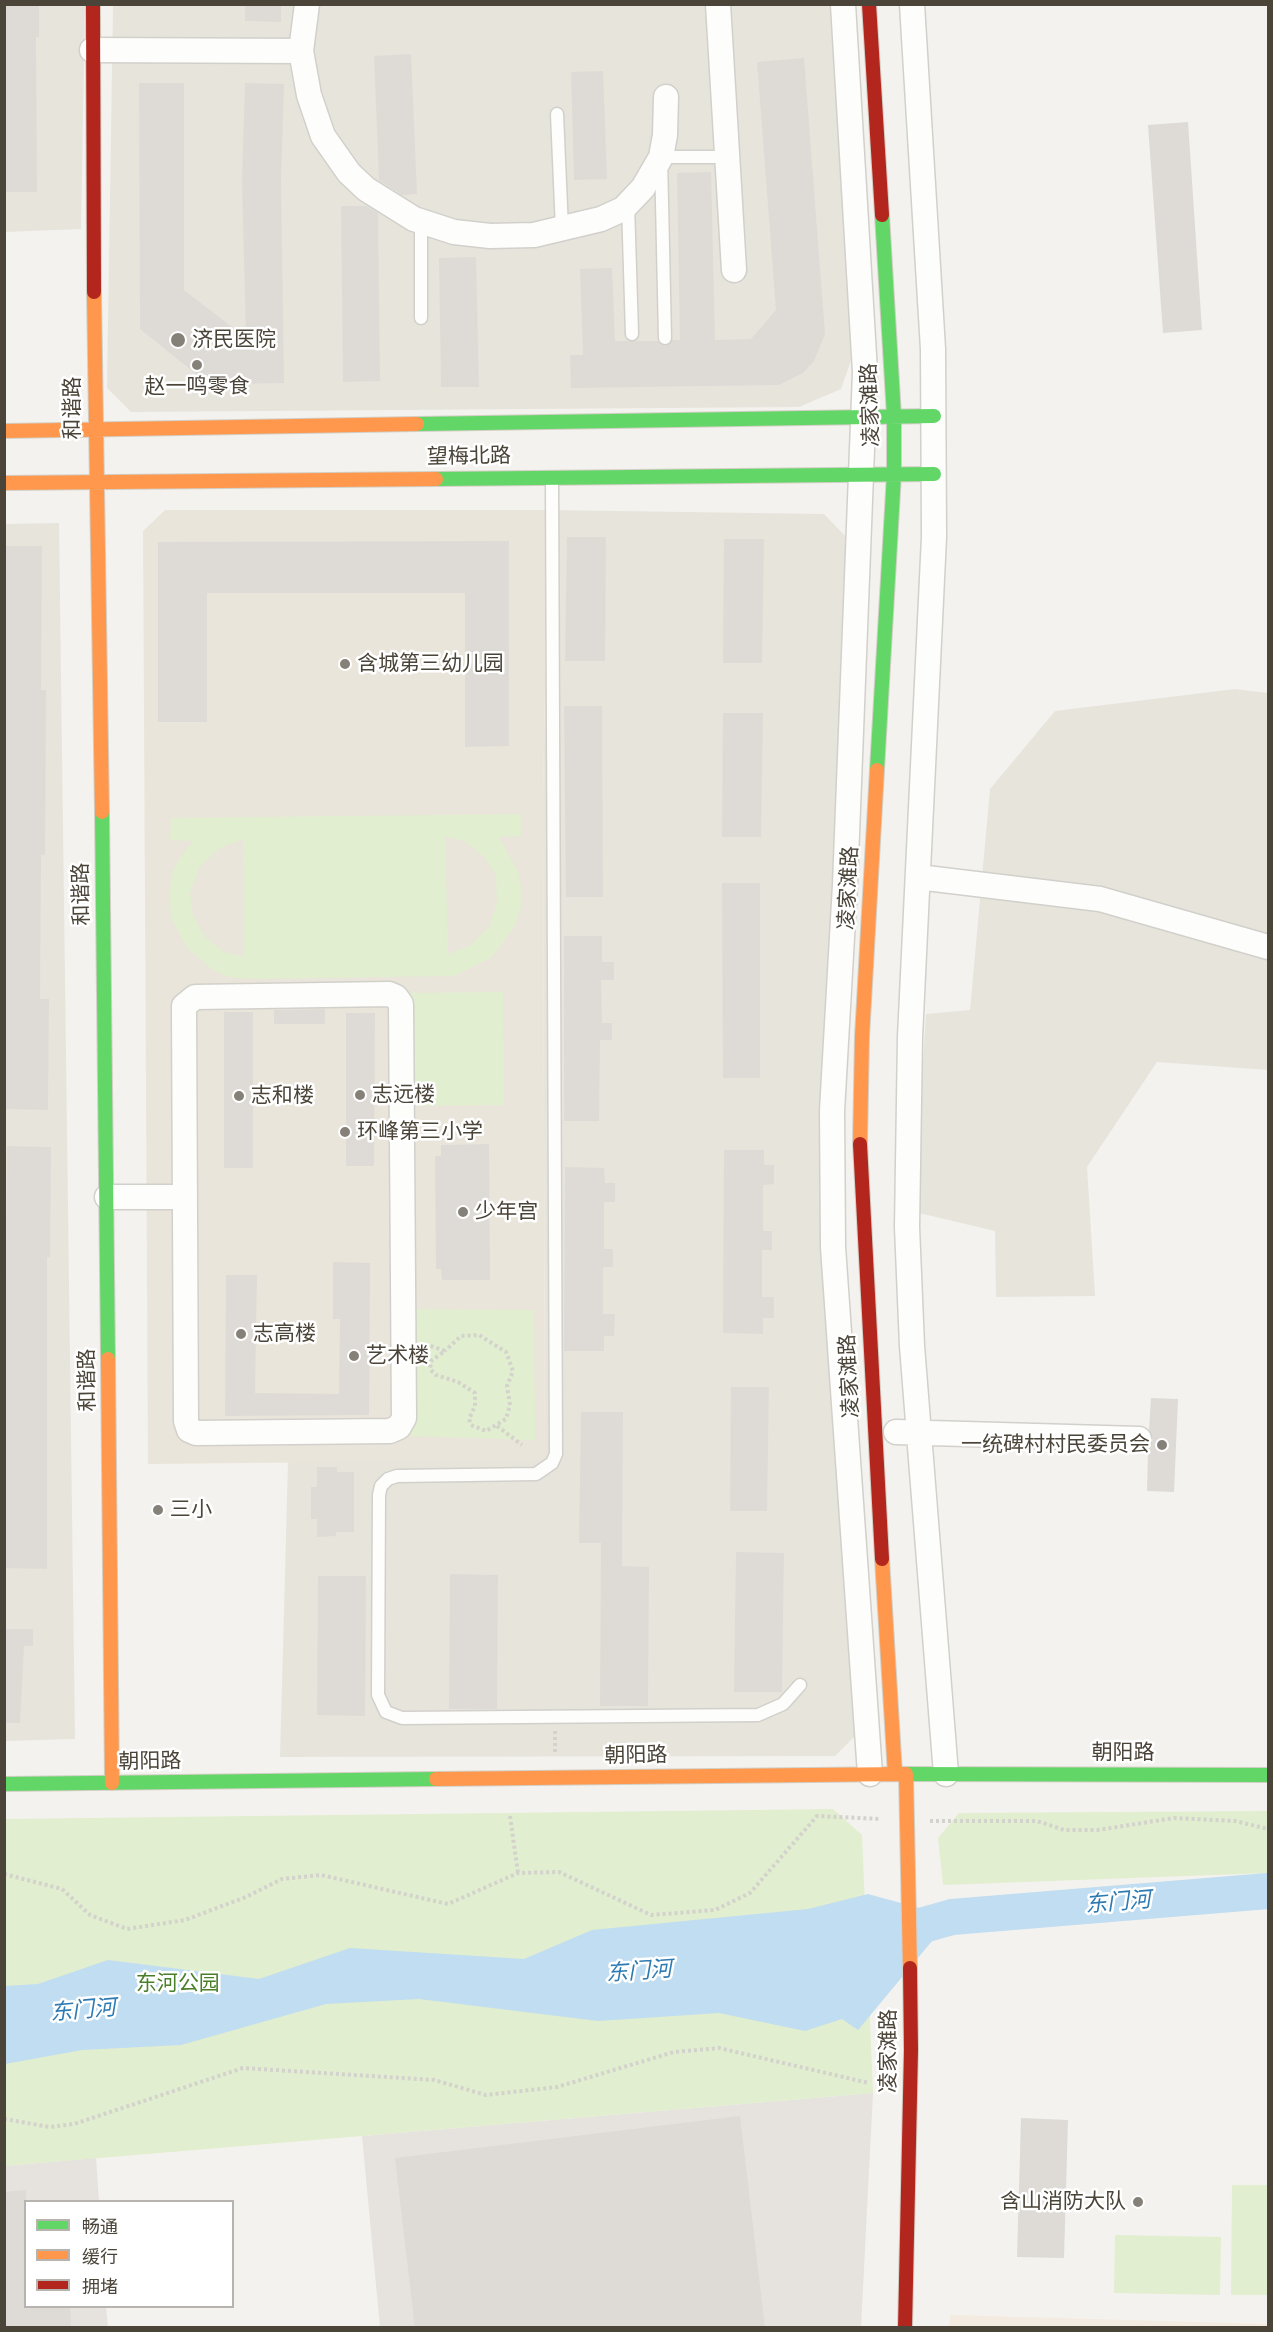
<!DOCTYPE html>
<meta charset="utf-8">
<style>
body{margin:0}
#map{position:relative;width:1273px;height:2332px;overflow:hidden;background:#f4f2ee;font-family:"Fira Sans Condensed","Noto Sans SC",sans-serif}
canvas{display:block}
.frame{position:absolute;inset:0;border:6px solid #4b4439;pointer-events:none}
.legend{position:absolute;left:24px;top:2200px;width:210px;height:108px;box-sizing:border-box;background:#fff;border:2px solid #b7b4b0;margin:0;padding:8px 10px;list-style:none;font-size:18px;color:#4b4439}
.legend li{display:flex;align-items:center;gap:12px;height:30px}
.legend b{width:30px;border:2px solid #b7b4b0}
</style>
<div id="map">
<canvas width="1273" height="2332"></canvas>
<div class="frame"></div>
<ul class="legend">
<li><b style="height:8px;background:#63d668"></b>畅通</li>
<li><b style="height:8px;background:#ff974d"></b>缓行</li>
<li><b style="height:8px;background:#b3261e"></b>拥堵</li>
</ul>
</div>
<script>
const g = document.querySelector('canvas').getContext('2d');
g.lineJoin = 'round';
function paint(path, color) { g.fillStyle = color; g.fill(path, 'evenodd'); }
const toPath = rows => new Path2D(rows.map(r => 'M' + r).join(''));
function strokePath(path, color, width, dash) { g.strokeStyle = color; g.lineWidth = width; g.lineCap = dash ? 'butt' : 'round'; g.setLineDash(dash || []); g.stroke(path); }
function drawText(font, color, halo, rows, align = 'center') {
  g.font = font + ' "Fira Sans Condensed","Noto Sans SC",sans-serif'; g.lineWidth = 5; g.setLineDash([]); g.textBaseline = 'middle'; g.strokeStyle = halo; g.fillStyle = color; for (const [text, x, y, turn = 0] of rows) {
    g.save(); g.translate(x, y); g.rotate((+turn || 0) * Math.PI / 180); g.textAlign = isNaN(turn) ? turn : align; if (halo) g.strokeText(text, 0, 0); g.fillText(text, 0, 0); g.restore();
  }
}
const residential = toPath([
 [4,5,85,5,81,229,5,232],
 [113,5,840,5,855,349,841,389,799,407,131,412,107,388],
 [548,510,824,514,850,541,820,1182,863,1728,835,1756,280,1757,288,1462,545,1459,543,804],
 [59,523,75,1739,5,1741,4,524],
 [1235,689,1268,693,1268,1070,1157,1062,1087,1167,1095,1296,996,1297,995,1231,919,1213,919,1125,926,1014,970,1010,990,789,1055,711]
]);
const commercial = toPath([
 [950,2315,1268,2324,1268,2327,949,2328]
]);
const industrial = toPath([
 [873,2093,861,2327,380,2327,362,2136],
 [96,2158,99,2201,26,2202,26,2306,106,2307,108,2327,5,2328,5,2166]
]);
const education = toPath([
 [165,510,548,510,543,804,545,1460,148,1464,143,531]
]);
const green = toPath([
 [521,814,521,836,499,837,518,872,521,887,521,907,515,926,491,958,455,976,248,979,229,977,213,970,186,947,171,916,169,894,172,874,180,857,194,841,170,840,171,818],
 [445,836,466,842,484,857,496,875,497,904,489,927,469,946,448,954],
 [243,839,244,957,224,952,205,937,193,916,190,893,200,866,220,848],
 [503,992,504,1105,406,1106,405,993],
 [408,1309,534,1310,535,1440,408,1436],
 [833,1809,862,1835,873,2093,5,2166,4,1819],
 [1268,1811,1268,1873,943,1885,938,1838,959,1813],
 [1232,2185,1268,2185,1268,2295,1231,2295],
 [1115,2235,1221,2237,1220,2295,1114,2293]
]);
const water = toPath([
 [868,1894,952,1917,858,2030,842,2019,805,2031,719,2013,598,2021,419,1999,326,2004,181,2045,82,2050,5,2064,5,1986,38,1984,108,1960,259,1979,350,1948,524,1959,592,1930,808,1909]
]);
const river = toPath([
 [906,1930,952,1917,1268,1891]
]);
const building = toPath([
 [4,4,39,4,39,37,36,37,37,192,4,192],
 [245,4,281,4,281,22,245,21],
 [411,54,417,194,402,195,379,180,374,56],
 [804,58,825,334,814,361,803,373,779,385,571,388,570,355,583,355,580,269,612,268,615,341,657,341,665,346,673,340,680,340,677,173,711,172,715,340,751,339,776,310,757,62],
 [603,71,607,179,574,180,571,72],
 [139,83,184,83,184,290,246,338,242,180,245,83,284,84,281,181,284,383,232,384,232,389,215,389,140,329],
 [1188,122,1202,330,1163,333,1148,125],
 [341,206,366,206,378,213,380,381,343,382],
 [476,257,479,387,441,387,439,258],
 [567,537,606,537,605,661,565,661],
 [724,539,764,539,762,663,723,663],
 [509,541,509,746,465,747,465,593,207,593,207,722,158,722,158,542],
 [4,546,42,546,41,690,46,690,45,855,41,855,40,999,49,999,48,1110,5,1109],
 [564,706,602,706,603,897,566,897],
 [723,713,763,713,761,837,722,837],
 [722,883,760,883,760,1078,723,1078],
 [564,936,602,936,602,962,614,962,614,980,601,980,602,1023,612,1023,612,1040,600,1040,599,1121,564,1121],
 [325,1009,325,1024,274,1024,274,1010],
 [224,1012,253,1012,253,1168,224,1168],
 [346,1013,375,1013,374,1166,346,1166],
 [489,1144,490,1280,442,1280,441,1269,436,1269,435,1156,441,1156,441,1145],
 [7,1146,51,1147,50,1257,47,1257,47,1569,4,1568],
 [724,1150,764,1150,764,1165,774,1165,774,1184,763,1185,763,1231,772,1231,772,1250,762,1250,762,1297,774,1297,774,1318,763,1318,763,1334,723,1333],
 [565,1167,604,1168,605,1183,615,1183,615,1202,604,1202,604,1249,613,1249,613,1267,603,1267,603,1314,615,1314,614,1336,604,1336,604,1351,564,1351],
 [333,1262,370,1263,369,1415,225,1416,226,1275,257,1275,255,1393,339,1394,340,1319,333,1319],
 [731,1387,769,1387,767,1511,730,1511],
 [1151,1398,1178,1399,1174,1492,1147,1491,1148,1449,1153,1440,1149,1430],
 [581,1412,623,1412,622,1566,649,1567,648,1706,600,1706,601,1543,579,1543],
 [317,1467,337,1467,337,1472,354,1472,354,1532,336,1532,336,1536,317,1537,317,1519,311,1519,311,1487,317,1487],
 [736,1552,784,1553,782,1692,734,1692],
 [450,1574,498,1575,497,1709,449,1709],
 [318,1576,366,1576,365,1716,317,1715],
 [4,1629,33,1629,33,1646,24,1646,20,1723,4,1723],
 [740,2116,765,2328,415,2328,395,2158],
 [1021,2118,1068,2120,1064,2258,1017,2257],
 [26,2190,26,2307,70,2307,71,2328,4,2328,4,2192]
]);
const path = toPath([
 [425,1344,445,1351,431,1361,430,1369,436,1375,458,1382,475,1393,475,1406,469,1419,471,1425,486,1431,506,1419,510,1405,507,1386,513,1371,506,1352,479,1335,461,1336,445,1351],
 [497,1426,522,1445],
 [555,1731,555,1754],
 [510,1816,518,1873],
 [930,1821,1037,1821,1064,1830,1098,1830,1174,1818,1235,1821,1268,1829],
 [4,1874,62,1889,90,1915,127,1929,185,1920,246,1897,282,1879,321,1875,448,1904,518,1873,559,1872,651,1915,715,1910,750,1893,817,1816,881,1819],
 [4,2119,50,2127,74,2124,243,2068,434,2080,486,2095,557,2087,674,2052,719,2048,869,2083]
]);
const lane = toPath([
 [557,114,562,229],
 [628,204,632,334],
 [421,318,421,221],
 [665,338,661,157,727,157],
 [552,479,556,1454,552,1463,536,1474,397,1476,388,1479,381,1486,379,1495,378,1695,386,1712,402,1718,758,1715,783,1704,800,1685]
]);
const street = toPath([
 [307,4,301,51,309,95,323,136,349,173,366,189,414,219,454,232,490,236,534,235,601,219,623,209,643,188,661,157,665,135,666,97],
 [718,4,734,270],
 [843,4,865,372,845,885,832,1111,833,1247,870,1774],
 [912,4,933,349,934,537,910,1037,907,1227,912,1346,946,1774],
 [92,50,301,51],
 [918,877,1100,899,1268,947],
 [389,994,396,997,401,1004,404,1418,399,1427,390,1431,196,1433,189,1430,186,1421,184,1006,195,997,389,994],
 [107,1197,185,1197],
 [896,1432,1139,1439]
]);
const fast = toPath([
 [417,424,934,416],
 [436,479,934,474],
 [877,770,894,474,894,416,882,215],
 [102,812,108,1359],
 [905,1774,1268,1775],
 [4,1784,436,1779]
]);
const slow = toPath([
 [94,292,102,812],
 [4,431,417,424],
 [4,483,436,479],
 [860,1144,862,1037,877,770],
 [108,1359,112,1783],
 [882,1559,895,1774],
 [906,1774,910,1968],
 [436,1779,905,1774]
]);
const jam = toPath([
 [93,4,94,292],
 [869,4,882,215],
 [860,1144,882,1559],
 [905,2328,911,2050,910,1968]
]);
const markers = [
 [178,340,8,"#868178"],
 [197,365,6,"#868178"],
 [345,664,6,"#868178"],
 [360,1095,6,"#868178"],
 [239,1096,6,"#868178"],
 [345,1132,6,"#868178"],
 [463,1212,6,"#868178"],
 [241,1334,6,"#868178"],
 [354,1356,6,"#868178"],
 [1162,1445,6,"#868178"],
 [158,1510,6,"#868178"],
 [1138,2202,6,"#868178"]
];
const poiNames = [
 ["济民医院",192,340],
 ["赵一鸣零食",197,387,"center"],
 ["含城第三幼儿园",357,664],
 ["志远楼",372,1095],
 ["志和楼",251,1096],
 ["环峰第三小学",357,1132],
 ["少年宫",475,1212],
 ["志高楼",253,1334],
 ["艺术楼",366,1356],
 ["一统碑村村民委员会",1150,1445,"right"],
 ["三小",170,1510],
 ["含山消防大队",1126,2202,"right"]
];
const streetNames = [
 ["凌家滩路",871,405,-92],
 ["和谐路",73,408,-90],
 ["望梅北路",469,457,-1],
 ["凌家滩路",849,888,-87],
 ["和谐路",82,894,-91],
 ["凌家滩路",850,1376,-93],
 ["和谐路",88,1380,-91],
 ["朝阳路",1123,1753],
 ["朝阳路",636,1756,-1],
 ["朝阳路",150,1762,-1],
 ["凌家滩路",889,2051,-90]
];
const parkNames = [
 ["东河公园",178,1984]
];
const waterNames = [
 ["东门河",1118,1903,-5],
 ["东门河",639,1972,-4],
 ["东门河",83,2011,-5]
];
paint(residential, '#e7e4dc');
paint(commercial, '#f3ebdf');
paint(industrial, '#e6e2de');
paint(education, '#eae5da');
paint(green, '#e1eecf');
paint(water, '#c0ddf1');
strokePath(river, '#c0ddf1', 36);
paint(building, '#dedbd6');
strokePath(lane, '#d2d0cb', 15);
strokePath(street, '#d2d0cb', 27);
strokePath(fast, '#d3cfc5', 16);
strokePath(slow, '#d3cfc5', 16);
strokePath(jam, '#d3cfc5', 16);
strokePath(path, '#d3d2cc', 4, [3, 3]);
strokePath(lane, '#fdfdfc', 12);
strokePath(street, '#fdfdfc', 24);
strokePath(fast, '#63d668', 14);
strokePath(slow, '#ff974d', 14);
strokePath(jam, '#b3261e', 14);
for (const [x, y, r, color] of markers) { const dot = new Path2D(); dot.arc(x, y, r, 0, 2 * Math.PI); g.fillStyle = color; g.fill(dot); strokePath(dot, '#fff', 2); }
drawText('21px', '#4b4439', '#fff', poiNames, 'left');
drawText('21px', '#4b4439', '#fff', streetNames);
drawText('21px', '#4a7f2a', '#fff', parkNames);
drawText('italic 22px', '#2e7ab2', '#fff', waterNames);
</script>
